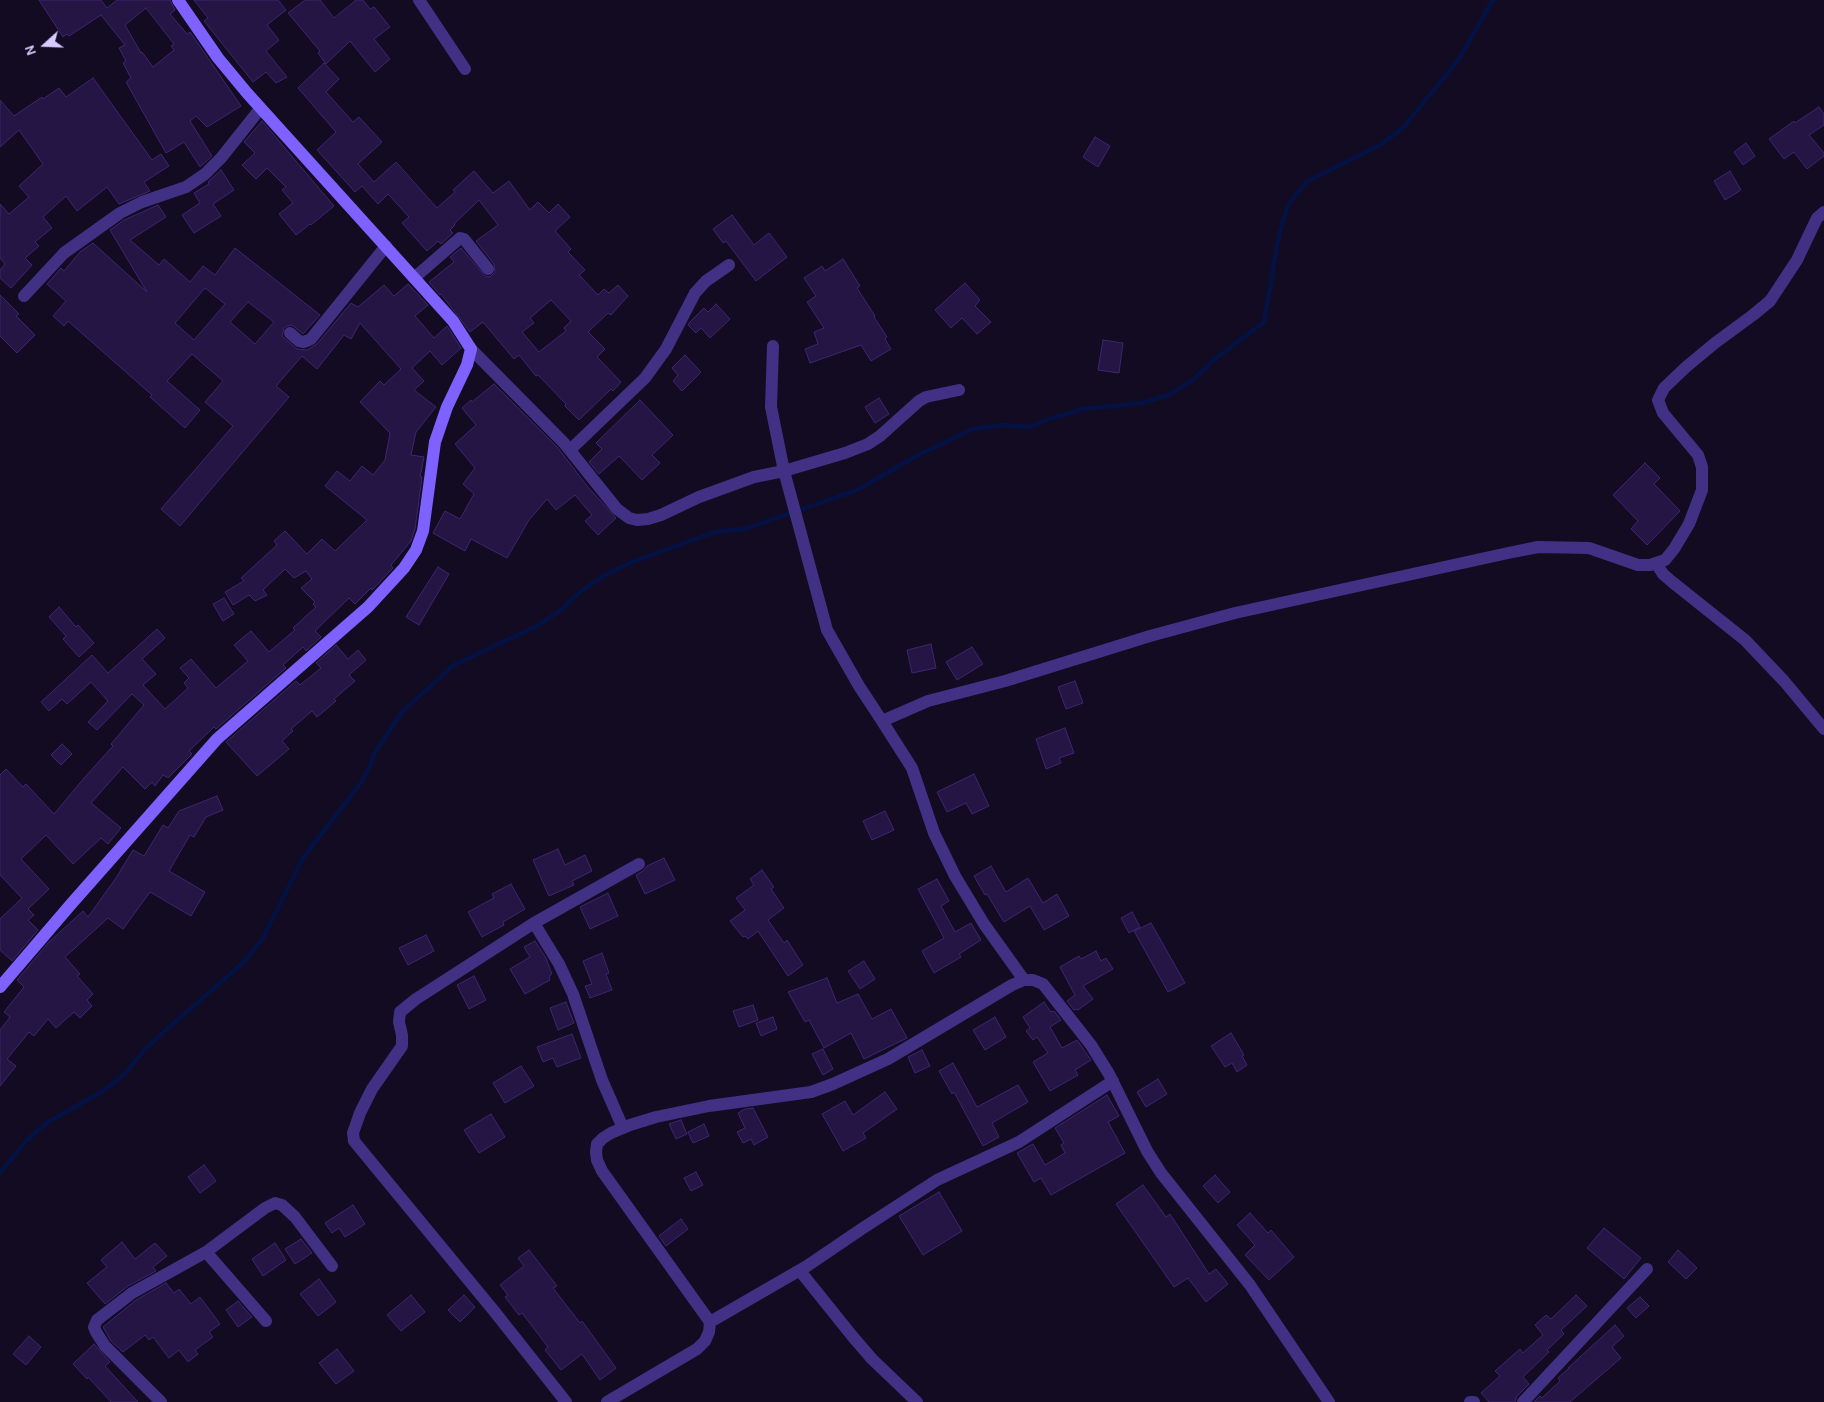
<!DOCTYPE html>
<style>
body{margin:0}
#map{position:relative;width:1824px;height:1402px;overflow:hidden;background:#120b21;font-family:Karla,sans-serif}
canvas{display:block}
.north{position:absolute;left:20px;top:20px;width:50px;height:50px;-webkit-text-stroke:4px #120b21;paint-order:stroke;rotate:250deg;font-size:14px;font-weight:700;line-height:20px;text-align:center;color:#d9cbff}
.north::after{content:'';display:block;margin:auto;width:18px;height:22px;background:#d9cbff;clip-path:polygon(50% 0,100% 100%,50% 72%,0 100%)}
</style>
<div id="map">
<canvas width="1824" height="1402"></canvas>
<div class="north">N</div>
</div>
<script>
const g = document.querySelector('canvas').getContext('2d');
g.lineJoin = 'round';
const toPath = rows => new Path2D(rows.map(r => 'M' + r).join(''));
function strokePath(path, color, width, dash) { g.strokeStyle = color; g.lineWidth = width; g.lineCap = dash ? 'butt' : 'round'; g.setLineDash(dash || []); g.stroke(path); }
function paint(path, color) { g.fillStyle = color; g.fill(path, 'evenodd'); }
const stream = toPath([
 [0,1173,27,1140,48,1122,103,1091,126,1073,145,1049,166,1030,244,962,263,938,303,858,363,780,376,751,402,712,454,665,537,626,561,610,581,591,605,575,632,562,715,532,745,529,857,490,920,454,973,429,1001,425,1029,427,1055,417,1084,409,1142,403,1169,395,1193,380,1215,359,1264,322,1279,235,1288,205,1306,182,1380,145,1403,128,1459,59,1491,3,1495,0]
]);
const building = toPath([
 [39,0,101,0,107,8,117,0,170,0,175,10,170,14,187,34,190,32,241,106,207,127,196,116,190,121,212,156,200,167,184,142,166,153,126,82,131,78,123,63,126,61,119,48,125,45,101,15,69,36,67,34,63,37,39,0],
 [146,8,174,44,171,46,174,50,153,67,142,52,141,53,125,25,146,8],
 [194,0,278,0,286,10,267,25,279,40,266,51,287,77,276,83,266,72,253,82,204,21,208,18,194,0],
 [305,0,320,0,334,18,356,0,363,0,370,9,374,7,390,27,374,39,390,59,375,72,350,41,326,64,318,53,320,51,288,13,305,0],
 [324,63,339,79,326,92,353,122,359,117,382,142,358,164,374,182,396,162,437,208,455,192,453,190,474,171,493,193,509,181,530,210,538,202,549,213,558,204,570,217,555,231,571,249,568,252,585,270,579,275,598,295,604,289,609,293,618,285,628,296,611,315,608,313,588,332,605,349,597,357,621,382,613,391,611,389,579,420,565,406,566,404,538,375,536,376,519,355,514,359,483,322,470,332,441,294,440,295,429,282,454,262,450,257,461,248,485,276,490,277,495,272,494,264,476,241,498,225,479,200,454,224,455,225,450,230,453,233,441,244,438,241,427,251,402,223,409,217,388,194,378,204,362,186,355,192,317,150,336,132,298,88,324,63],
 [551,300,571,321,564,328,566,331,539,352,522,332,534,323,530,318,551,300],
 [93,78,152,160,161,154,169,166,144,182,150,191,119,204,107,187,77,211,66,196,43,217,52,228,35,242,39,246,25,258,32,265,11,288,0,278,0,270,5,264,0,258,0,204,9,214,29,197,19,186,43,164,19,130,0,147,0,100,14,116,42,97,43,99,59,88,66,97,93,78],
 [1819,107,1824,114,1824,125,1809,135,1824,153,1824,156,1807,169,1794,152,1784,159,1769,139,1794,121,1795,123,1819,107],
 [262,121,334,206,311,225,310,224,296,235,279,214,293,203,282,190,286,187,267,168,256,179,242,165,255,153,244,142,262,121],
 [1095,137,1110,146,1098,167,1083,157,1095,137],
 [1746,143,1755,156,1743,165,1734,152,1746,143],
 [221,170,234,190,213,204,221,216,194,233,182,215,200,203,194,193,209,184,208,182,221,170],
 [1730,171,1741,190,1725,200,1714,181,1730,171],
 [158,205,166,217,130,240,159,265,164,259,190,282,203,266,215,275,235,248,320,315,303,334,292,325,287,326,284,328,282,336,297,349,307,350,317,344,351,303,358,307,384,285,394,296,408,284,428,305,415,316,434,338,447,326,461,348,442,365,430,351,412,368,424,381,414,390,436,407,416,432,411,455,424,457,420,477,422,477,415,529,411,541,391,565,393,568,372,590,371,588,355,604,349,598,315,631,321,637,306,651,303,647,283,665,286,668,216,729,214,727,189,751,192,754,168,778,163,775,155,786,152,782,145,789,123,767,91,803,121,828,108,844,101,838,73,864,46,835,21,859,49,889,28,909,34,915,28,920,38,930,12,961,0,950,0,919,22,898,0,875,0,775,6,769,23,787,26,784,54,814,85,777,113,746,111,744,144,705,132,694,97,730,88,722,108,701,91,682,67,704,62,699,49,711,41,702,92,655,108,673,157,629,165,638,142,659,156,674,143,685,165,709,188,688,184,683,189,678,180,668,191,659,216,688,248,661,234,645,251,631,269,652,295,630,293,628,316,607,313,604,315,602,301,588,312,579,306,571,294,578,285,569,263,590,267,595,255,601,249,595,233,605,225,592,244,581,241,578,277,545,274,541,285,531,307,554,322,539,335,551,367,520,325,486,337,471,350,481,362,466,373,475,385,460,390,433,360,402,380,381,384,385,401,369,360,323,351,339,344,335,317,369,302,356,276,386,289,397,180,526,161,509,233,426,205,402,223,381,192,354,167,381,200,410,185,428,150,397,152,395,68,321,64,326,53,316,66,301,47,284,61,268,64,271,80,252,93,243,147,292,110,230,124,220,158,205],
 [205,288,225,304,194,340,175,323,205,288],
 [248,302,274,322,255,344,230,322,248,302],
 [732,215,754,245,769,233,787,257,756,281,726,241,723,243,713,229,732,215],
 [843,259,860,286,857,288,875,316,874,317,887,337,885,339,891,349,871,361,861,345,810,363,805,349,818,344,814,332,824,328,807,302,816,296,804,278,822,266,825,271,843,259],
 [965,283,980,300,975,306,991,322,977,334,962,318,951,328,935,310,965,283],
 [0,295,19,314,16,316,35,335,17,353,0,336,0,295],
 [716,304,730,319,710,338,701,328,696,333,688,325,689,323,704,308,708,312,716,304],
 [1103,340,1123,343,1119,373,1098,370,1103,340],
 [685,355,701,372,682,391,673,381,678,375,672,368,685,355],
 [494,384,558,448,587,486,616,518,598,535,585,521,592,515,575,495,556,510,547,499,529,520,507,558,471,539,465,551,433,533,445,511,460,519,474,494,463,484,475,468,455,444,476,425,462,408,471,400,472,402,494,384],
 [879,398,889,414,875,423,865,407,879,398],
 [640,400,673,435,652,455,660,463,642,480,619,456,599,474,589,462,602,449,596,443,640,400],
 [1645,463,1660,478,1654,484,1680,511,1647,545,1631,529,1638,521,1613,495,1645,463],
 [438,567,449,574,419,625,406,617,438,567],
 [224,598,234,614,223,621,213,604,224,598],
 [59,607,76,627,78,625,94,643,79,657,63,639,66,636,49,617,59,607],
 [931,644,936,668,912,673,907,650,931,644],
 [336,645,348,659,358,650,366,660,349,675,355,681,334,699,336,701,317,717,312,711,291,729,293,731,282,741,289,749,257,776,226,742,296,681,300,685,321,668,316,663,336,645],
 [972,647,983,664,957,680,946,662,972,647],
 [1075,681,1083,703,1066,709,1058,687,1075,681],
 [1065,728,1074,753,1059,758,1061,763,1046,769,1036,739,1065,728],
 [62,744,72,754,61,765,51,755,62,744],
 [974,774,989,806,972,814,966,803,947,812,937,792,974,774],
 [217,796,223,810,206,817,194,837,190,835,169,871,205,892,191,916,150,892,123,929,108,918,65,957,80,974,77,976,93,994,87,1000,92,1006,80,1018,74,1012,56,1028,48,1019,34,1036,29,1032,7,1059,16,1066,0,1086,0,1030,10,1017,4,1012,24,987,17,980,49,942,83,911,88,917,116,878,133,850,144,856,163,825,168,828,179,811,217,796],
 [885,811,894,830,872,840,863,821,885,811],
 [558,849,565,865,585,855,592,871,572,881,574,885,549,896,533,860,558,849],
 [664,858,675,880,645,894,636,875,643,871,647,866,664,858],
 [991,866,1006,892,1028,878,1043,903,1057,894,1069,916,1044,930,1030,906,1004,922,987,894,985,895,974,876,991,866],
 [762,870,774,887,771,889,784,908,768,920,784,943,787,940,803,965,788,976,758,931,748,939,745,936,743,937,730,921,745,910,736,898,754,885,750,879,762,870],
 [937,879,949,901,941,906,955,932,971,923,981,940,959,954,961,957,934,973,922,951,944,938,918,889,937,879],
 [511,884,525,909,503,922,504,925,482,937,468,912,494,898,492,894,511,884],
 [608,893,618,916,590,929,580,907,608,893],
 [1132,912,1140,927,1129,933,1121,918,1132,912],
 [1151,923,1185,983,1168,992,1134,931,1151,923],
 [426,935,434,951,408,965,399,948,426,935],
 [535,941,546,958,552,974,549,976,550,980,525,994,510,969,530,957,524,947,535,941],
 [1096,951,1101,961,1106,958,1113,969,1083,986,1093,999,1078,1010,1077,1009,1074,1010,1067,1001,1075,995,1060,967,1079,956,1081,959,1096,951],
 [602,953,609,973,606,974,612,990,590,998,585,986,592,984,583,961,602,953],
 [864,961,875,979,860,989,848,971,864,961],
 [474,976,486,1000,469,1009,457,985,474,976],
 [827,978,837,1003,858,994,872,1019,891,1009,907,1038,864,1059,851,1033,824,1048,809,1020,805,1022,788,992,827,978],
 [566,1002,574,1023,558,1030,550,1008,566,1002],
 [1044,1002,1051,1012,1054,1011,1061,1020,1050,1027,1062,1048,1077,1040,1091,1060,1075,1070,1078,1075,1050,1091,1033,1062,1048,1053,1037,1037,1033,1040,1026,1031,1030,1028,1023,1017,1044,1002],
 [753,1005,758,1020,739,1027,733,1011,753,1005],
 [773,1017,777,1029,761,1036,756,1023,773,1017],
 [995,1017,1006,1037,985,1050,973,1030,995,1017],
 [1231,1033,1244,1055,1242,1056,1247,1065,1237,1072,1232,1063,1225,1067,1211,1046,1231,1033],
 [572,1034,581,1058,557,1067,553,1058,543,1062,537,1047,572,1034],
 [823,1049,833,1069,823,1075,812,1054,823,1049],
 [922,1050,930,1066,915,1073,908,1057,922,1050],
 [953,1063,977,1107,1018,1085,1028,1102,992,1123,999,1137,983,1146,954,1092,952,1094,939,1071,953,1063],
 [521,1066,534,1086,505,1103,493,1083,521,1066],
 [1158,1079,1167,1094,1146,1107,1137,1092,1158,1079],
 [885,1092,897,1109,863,1133,866,1138,843,1151,822,1114,845,1101,853,1115,885,1092],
 [1107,1095,1119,1116,1108,1122,1125,1153,1051,1195,1041,1178,1034,1182,1017,1153,1033,1144,1045,1165,1065,1153,1061,1145,1064,1143,1055,1128,1107,1095],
 [753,1108,768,1137,754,1145,751,1139,743,1143,737,1132,745,1128,738,1113,745,1109,753,1108],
 [491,1114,505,1137,479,1153,464,1130,491,1114],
 [681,1120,687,1134,676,1139,669,1124,681,1120],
 [704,1124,709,1136,693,1143,688,1132,704,1124],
 [204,1165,216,1181,200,1193,188,1177,204,1165],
 [696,1172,703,1185,691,1191,684,1178,696,1172],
 [1215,1175,1230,1192,1218,1203,1203,1186,1215,1175],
 [1143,1185,1166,1217,1170,1214,1209,1274,1216,1269,1228,1284,1206,1302,1188,1278,1174,1287,1116,1204,1143,1185],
 [939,1192,962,1231,923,1255,899,1216,939,1192],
 [353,1205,365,1224,345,1237,339,1228,332,1233,325,1223,353,1205],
 [1250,1213,1268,1233,1271,1230,1294,1257,1269,1280,1245,1255,1255,1245,1237,1225,1250,1213],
 [681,1219,688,1229,666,1246,659,1236,681,1219],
 [1604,1228,1641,1258,1624,1279,1587,1248,1604,1228],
 [301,1239,312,1253,295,1264,285,1249,301,1239],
 [122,1242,135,1259,155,1243,167,1256,153,1267,156,1271,128,1286,105,1304,87,1283,107,1267,101,1260,122,1242],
 [275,1243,286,1260,263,1276,252,1259,275,1243],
 [529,1250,557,1286,553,1288,580,1323,582,1321,616,1368,600,1380,582,1354,561,1370,545,1350,548,1347,522,1313,519,1315,505,1297,508,1295,500,1285,524,1266,518,1258,529,1250],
 [1678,1250,1697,1268,1686,1279,1668,1262,1678,1250],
 [319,1279,336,1302,318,1316,300,1294,319,1279],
 [166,1283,174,1293,179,1289,191,1304,200,1297,220,1324,209,1332,213,1337,195,1350,198,1354,188,1362,179,1350,169,1358,153,1337,149,1340,145,1335,123,1352,111,1341,103,1327,136,1300,166,1283],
 [411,1295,425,1312,401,1331,387,1315,411,1295],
 [464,1295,475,1307,460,1322,448,1310,464,1295],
 [1576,1295,1587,1306,1561,1330,1564,1334,1547,1350,1549,1352,1523,1377,1529,1384,1517,1396,1515,1402,1489,1402,1481,1393,1500,1376,1495,1371,1520,1349,1523,1353,1543,1335,1535,1325,1546,1315,1551,1319,1576,1295],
 [1640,1297,1649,1306,1636,1318,1627,1308,1640,1297],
 [238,1301,252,1317,238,1327,226,1310,238,1301],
 [1615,1325,1624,1336,1612,1347,1621,1358,1570,1402,1534,1402,1540,1396,1542,1398,1560,1381,1558,1378,1569,1368,1568,1368,1615,1325],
 [29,1336,41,1347,26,1365,13,1354,29,1336],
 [94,1344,110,1362,105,1366,138,1402,111,1402,88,1377,87,1379,73,1364,94,1344],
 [337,1349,354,1371,336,1384,319,1363,337,1349]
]);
const street = toPath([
 [419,0,465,69],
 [414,278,460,238,464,239,488,269],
 [24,296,64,253,120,213,142,202,186,187,205,174,221,158,260,109],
 [290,333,299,341,304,342,311,339,386,246],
 [773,346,771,407,784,471,827,630,859,686,882,721],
 [471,349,564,443,617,509,629,518,637,520,648,519,661,515,699,497,754,477,784,471,845,453,868,444,880,436,919,401,926,397,959,390],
 [570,450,645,378,666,349,695,293,706,281,729,265],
 [1656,563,1663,574,1671,581,1745,640,1784,681,1824,729],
 [534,923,559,964,573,994,602,1080,623,1128],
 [1024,980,984,924,955,876,934,833,912,768,882,721,928,701,1005,681,1150,636,1235,613,1508,553,1538,547,1589,548,1638,565,1650,565,1665,560,1674,549,1689,524,1702,490,1702,467,1698,455,1663,413,1658,400,1664,388,1686,367,1715,343,1753,315,1770,301,1797,260,1817,218,1824,212],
 [206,1252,266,1321],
 [800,1271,853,1337,872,1359,917,1402],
 [710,1322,807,1266,863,1228,937,1180,1019,1142,1113,1081],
 [161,1402,105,1346,96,1332,94,1327,97,1320,132,1293,206,1252,265,1208,275,1203,282,1205,295,1217,332,1266],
 [566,1402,494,1311,354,1141,353,1133,360,1113,372,1089,402,1046,402,1035,399,1022,400,1012,416,999,534,923,639,864],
 [607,1402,697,1349,705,1341,709,1332,710,1322,602,1171,597,1160,596,1152,597,1144,603,1138,611,1133,630,1125,656,1117,709,1106,811,1092,833,1084,888,1059,1012,985,1024,980,1033,980,1043,984,1091,1045,1109,1074,1147,1151,1161,1173,1250,1285,1329,1402],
 [1470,1402,1474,1402],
 [1523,1402,1647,1269]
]);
const secondary = toPath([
 [0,987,72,903,217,739,368,607,404,568,416,550,423,531,435,442,447,407,467,365,471,349,453,321,247,93,218,58,178,0]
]);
strokePath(stream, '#041141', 5);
paint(building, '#251544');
strokePath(building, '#3f2572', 1);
strokePath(street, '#413185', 12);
strokePath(secondary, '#7d62ff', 12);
</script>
